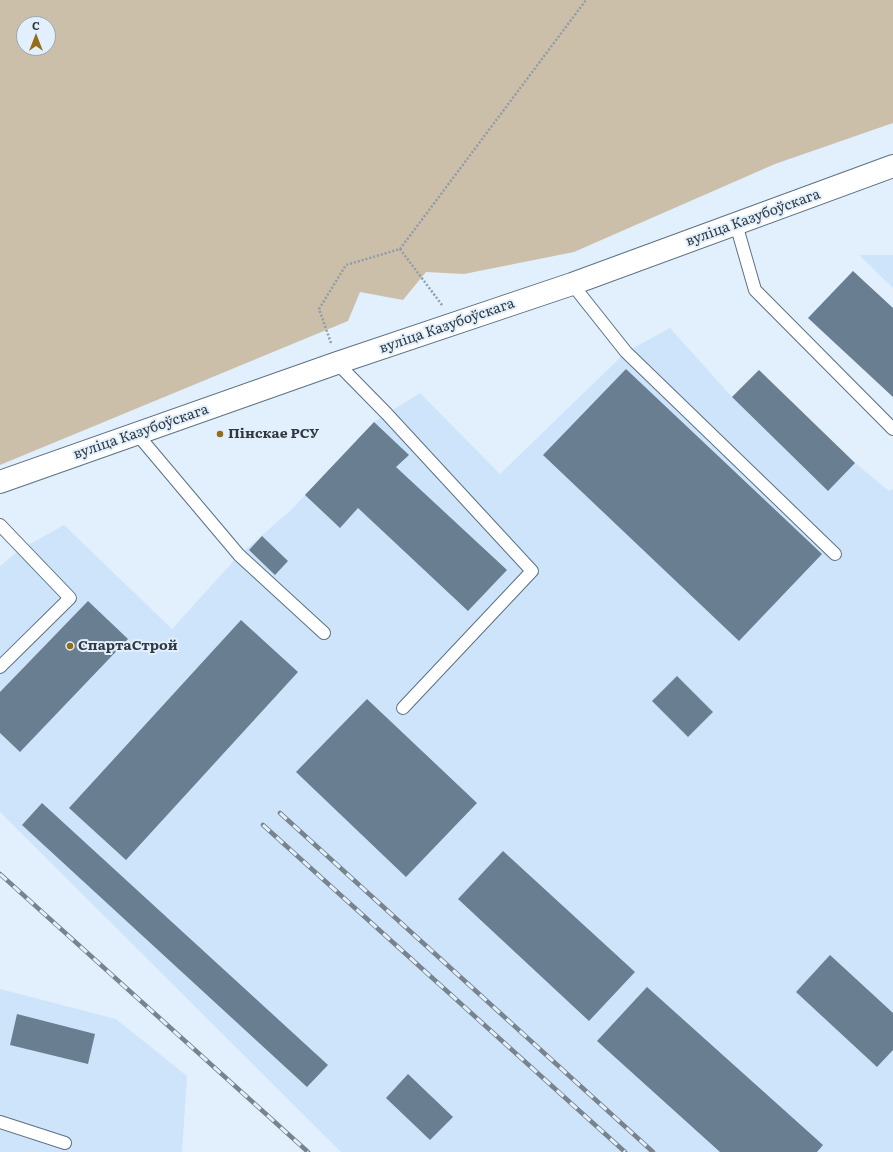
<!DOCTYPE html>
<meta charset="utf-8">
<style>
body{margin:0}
#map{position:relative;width:893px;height:1152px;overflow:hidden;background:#e2f0fd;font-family:Literata,serif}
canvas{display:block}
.north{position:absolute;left:16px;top:16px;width:40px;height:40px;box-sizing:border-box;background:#e2f0fd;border:1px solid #9ba7b2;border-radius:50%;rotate:0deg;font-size:11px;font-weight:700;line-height:16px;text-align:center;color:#303941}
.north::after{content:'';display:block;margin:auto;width:14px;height:18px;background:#956c17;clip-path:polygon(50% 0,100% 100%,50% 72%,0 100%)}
</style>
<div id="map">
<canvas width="893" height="1152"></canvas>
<div class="north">С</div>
</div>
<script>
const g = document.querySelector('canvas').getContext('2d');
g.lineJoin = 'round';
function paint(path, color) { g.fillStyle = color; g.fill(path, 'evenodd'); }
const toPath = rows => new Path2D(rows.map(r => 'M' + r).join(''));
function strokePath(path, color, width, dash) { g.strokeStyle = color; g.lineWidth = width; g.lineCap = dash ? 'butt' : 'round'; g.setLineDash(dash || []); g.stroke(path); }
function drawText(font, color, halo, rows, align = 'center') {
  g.font = font + ' Literata,serif'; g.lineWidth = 4; g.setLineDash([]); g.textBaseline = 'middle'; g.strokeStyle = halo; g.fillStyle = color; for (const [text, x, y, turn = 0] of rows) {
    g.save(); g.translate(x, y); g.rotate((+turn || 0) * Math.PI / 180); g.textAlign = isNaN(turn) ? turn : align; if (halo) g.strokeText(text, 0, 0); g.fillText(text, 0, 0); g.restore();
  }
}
const built = toPath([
 [859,255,893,255,893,288],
 [670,328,732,397,759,370,855,463,889,491,893,489,893,1152,341,1152,0,812,0,566,21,549,64,525,172,629,239,555,290,511,374,422,420,393,500,474,626,352],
 [0,989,116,1019,187,1076,182,1152,0,1152]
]);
const green = toPath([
 [0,0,893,0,893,123,775,164,574,252,464,274,426,272,403,300,360,292,348,321,0,465],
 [24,24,48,24,48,48,24,48]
]);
const building = toPath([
 [853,271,893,308,893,397,808,318],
 [626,369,822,554,739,641,543,455],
 [759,370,855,463,828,491,732,397],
 [374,422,409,455,396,467,507,570,468,611,358,508,340,528,305,495],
 [262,536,288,561,275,575,249,550],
 [88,601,128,639,20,752,0,733,0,692],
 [241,620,298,672,126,860,69,808],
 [677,676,713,712,688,737,652,701],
 [367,699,477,803,406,877,296,772],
 [42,803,328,1065,307,1087,22,825],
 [503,851,635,972,589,1021,458,899],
 [830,955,893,1013,893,1050,877,1067,796,992],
 [647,987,823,1145,817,1152,720,1152,597,1041],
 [17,1014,95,1034,88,1064,10,1045],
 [408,1074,453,1117,430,1140,386,1098]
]);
const path = toPath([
 [400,249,586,0],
 [331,343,319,309,346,265,400,249,442,305]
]);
const service = toPath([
 [736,224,755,290,893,429],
 [572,284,626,352,835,554],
 [337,363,387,414,532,571,403,708],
 [137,434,239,555,324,633],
 [0,525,70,598,0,667],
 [0,1122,65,1143]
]);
const tertiary = toPath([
 [0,482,337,363,572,284,893,166]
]);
const rail = toPath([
 [280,813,653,1152],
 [263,825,625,1152],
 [0,874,308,1152]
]);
const markers = [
 [220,434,4,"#956c17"],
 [70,646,4,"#956c17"]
];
const streetNames = [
 ["вуліца Казубоўскага",753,218,-20],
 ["вуліца Казубоўскага",447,326,-19],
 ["вуліца Казубоўскага",141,432,-19]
];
const poiNames = [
 ["Пінскае РСУ",228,434],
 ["СпартаСтрой",78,646]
];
paint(built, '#cde4fa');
paint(green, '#ccbfaa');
paint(building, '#697e91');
strokePath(service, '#5c7184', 14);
strokePath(tertiary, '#5c7184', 24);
strokePath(path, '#909ca7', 2.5, [2, 2]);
strokePath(service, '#fff', 12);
strokePath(tertiary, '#fff', 22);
strokePath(rail, '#78838d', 4.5);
strokePath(rail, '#e2f0fd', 3, [9]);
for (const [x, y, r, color] of markers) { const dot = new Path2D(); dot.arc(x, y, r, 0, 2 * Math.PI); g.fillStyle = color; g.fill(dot); strokePath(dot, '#e2f0fd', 1.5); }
drawText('14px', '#303941', '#e2f0fd', streetNames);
drawText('bold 14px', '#303941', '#e2f0fd', poiNames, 'left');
</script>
